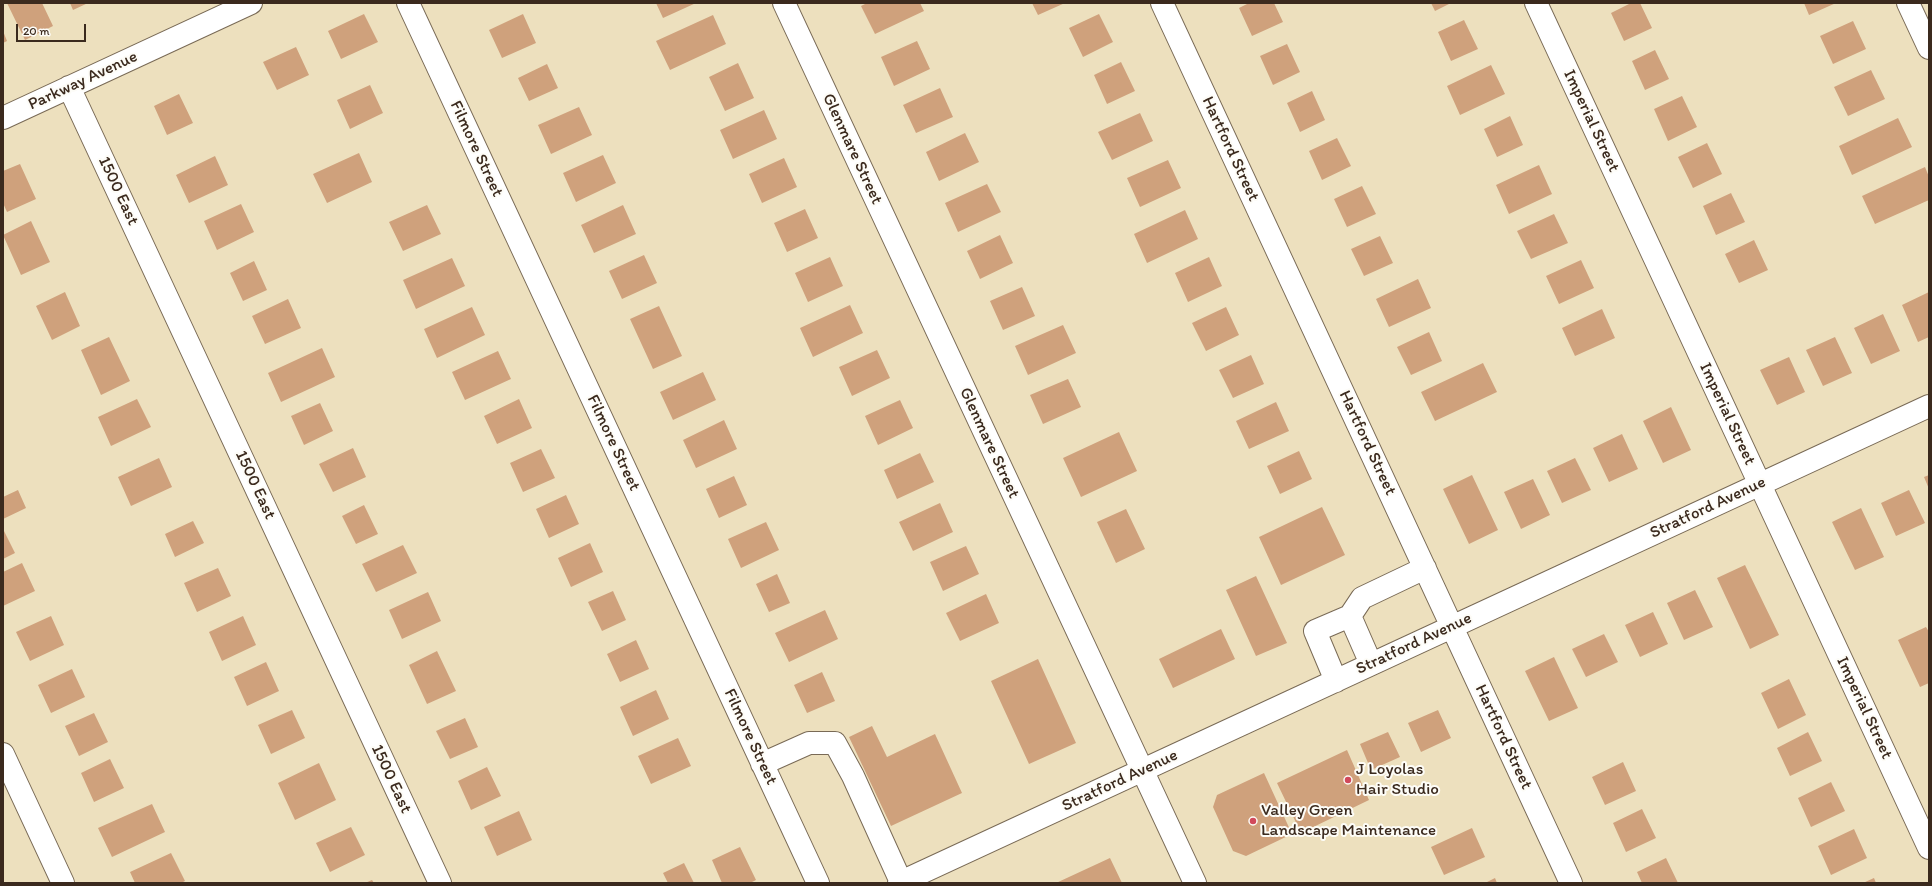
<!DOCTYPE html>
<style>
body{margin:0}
#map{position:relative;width:1932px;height:886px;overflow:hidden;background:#ede0be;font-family:Itim,sans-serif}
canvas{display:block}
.frame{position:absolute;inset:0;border:4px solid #3b2a1e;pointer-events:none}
.scale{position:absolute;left:16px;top:24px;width:70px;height:18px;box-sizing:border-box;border:2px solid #3b2a1e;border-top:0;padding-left:5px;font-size:12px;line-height:14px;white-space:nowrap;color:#3b2a1e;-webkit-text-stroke:3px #fdfcf7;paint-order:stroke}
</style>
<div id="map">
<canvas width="1932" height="886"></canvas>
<div class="frame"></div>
<div class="scale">20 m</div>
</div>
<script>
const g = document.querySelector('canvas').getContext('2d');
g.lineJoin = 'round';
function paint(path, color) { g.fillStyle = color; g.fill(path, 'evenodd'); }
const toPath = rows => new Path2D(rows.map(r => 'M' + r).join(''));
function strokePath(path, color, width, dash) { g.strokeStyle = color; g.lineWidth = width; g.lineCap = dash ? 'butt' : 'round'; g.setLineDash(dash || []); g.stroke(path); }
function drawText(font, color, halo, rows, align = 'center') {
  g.font = font + ' Itim,sans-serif'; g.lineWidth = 4; g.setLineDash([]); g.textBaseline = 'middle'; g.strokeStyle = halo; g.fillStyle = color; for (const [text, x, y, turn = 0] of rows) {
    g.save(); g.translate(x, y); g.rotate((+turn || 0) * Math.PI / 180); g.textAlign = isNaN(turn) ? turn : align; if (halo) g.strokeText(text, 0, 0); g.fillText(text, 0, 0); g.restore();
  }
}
const building = toPath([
 [7,3,42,3,53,26,25,40],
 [70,3,88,3,73,10],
 [656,3,696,3,663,18],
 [867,3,920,3,924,11,875,34,861,6],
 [1032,3,1065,3,1038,15],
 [1249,3,1274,3,1283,22,1252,36,1239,8],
 [1431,3,1451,3,1435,11],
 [1631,3,1640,3,1652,28,1624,41,1611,13],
 [1804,3,1836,3,1809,15],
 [364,14,378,42,341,59,328,31],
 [523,14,536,43,502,58,489,30],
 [1099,14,1113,42,1083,57,1069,28],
 [713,15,726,44,670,70,656,41],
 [1464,20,1478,49,1451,61,1438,32],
 [1853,21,1866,49,1833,64,1820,36],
 [3,31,7,41,3,43],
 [917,41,930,69,894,86,881,57],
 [1287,44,1300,72,1273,85,1260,56],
 [296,47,309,75,277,90,263,62],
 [1655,50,1669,79,1645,90,1632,61],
 [1121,62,1135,91,1107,104,1094,75],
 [738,63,754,98,725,111,709,77],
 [547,64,558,88,529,101,518,78],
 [1491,65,1505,94,1460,115,1447,86],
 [1871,70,1885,99,1848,116,1834,87],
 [370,85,383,113,350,129,337,100],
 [940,88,953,117,916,133,903,105],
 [1312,91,1325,120,1300,132,1287,103],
 [179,94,193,123,167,135,154,106],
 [1682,96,1697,127,1668,141,1654,109],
 [579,107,592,135,551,154,538,125],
 [764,110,777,139,733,159,720,130],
 [1140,113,1153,141,1112,160,1098,132],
 [1510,116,1523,145,1497,157,1484,129],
 [1898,118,1912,147,1852,175,1839,146],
 [965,133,979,162,939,181,926,152],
 [1337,138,1351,166,1322,180,1309,151],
 [1707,143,1722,174,1693,188,1678,157],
 [359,153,372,182,327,203,313,174],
 [603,155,616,183,576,202,563,173],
 [215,156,228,185,189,203,176,175],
 [784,158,797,187,762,203,749,174],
 [1168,160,1181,188,1140,207,1127,178],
 [20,164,36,199,7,212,3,203,3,171],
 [1539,165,1552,194,1509,214,1496,185],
 [1925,167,1929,177,1929,200,1875,224,1862,196],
 [987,184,1001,212,958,232,945,203],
 [1362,186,1376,214,1347,227,1334,199],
 [1731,193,1745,222,1716,235,1703,206],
 [241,204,254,232,217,250,204,221],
 [427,205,441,234,403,251,389,222],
 [623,205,636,234,594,253,581,225],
 [805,209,818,238,787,252,774,223],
 [1185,210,1198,239,1147,263,1134,234],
 [1554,214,1568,243,1531,259,1517,231],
 [31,221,50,262,21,275,3,235],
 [1000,235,1013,263,980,279,967,251],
 [1380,236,1393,263,1364,276,1351,249],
 [1754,240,1768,270,1739,283,1725,254],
 [644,255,657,283,622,299,609,271],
 [830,257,843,286,808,302,795,273],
 [1209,257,1222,286,1188,302,1175,273],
 [452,258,465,286,416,309,403,280],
 [1581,260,1594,288,1559,304,1546,276],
 [254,261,267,290,243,301,230,273],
 [1418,279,1431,308,1389,327,1376,299],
 [1022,287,1035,316,1003,330,990,301],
 [65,292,80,326,52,340,36,306],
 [1929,292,1929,337,1918,342,1902,305],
 [288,299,301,328,265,344,252,316],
 [850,305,863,333,813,357,800,328],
 [659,306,682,356,653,369,630,319],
 [472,307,485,335,437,358,424,329],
 [1226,307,1239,335,1206,351,1192,323],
 [1602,309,1615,338,1575,356,1562,328],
 [1883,314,1900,351,1871,364,1854,328],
 [1063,325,1076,353,1028,375,1015,346],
 [1429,332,1442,361,1411,375,1397,347],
 [109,337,130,381,101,395,81,350],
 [1835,337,1852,373,1823,386,1806,350],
 [322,348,335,377,281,402,268,373],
 [877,350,890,378,852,396,839,367],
 [498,351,511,379,465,400,452,372],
 [1251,355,1264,384,1233,398,1219,370],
 [1789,357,1805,392,1777,405,1760,370],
 [1483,363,1497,392,1435,421,1421,392],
 [703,372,716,400,673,420,660,392],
 [1068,379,1081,407,1043,424,1030,395],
 [137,399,151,427,111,446,98,417],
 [519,399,532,428,497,444,484,416],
 [900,400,913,428,878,445,865,416],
 [1276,402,1289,431,1249,449,1236,421],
 [320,403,333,431,304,445,291,416],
 [1671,407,1691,450,1663,463,1643,421],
 [724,420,737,449,696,468,683,440],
 [1119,432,1137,471,1081,497,1063,458],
 [1622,434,1638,469,1609,482,1593,448],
 [353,448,366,477,333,492,319,464],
 [541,449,555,478,523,492,510,463],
 [1299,451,1312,479,1280,494,1267,466],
 [920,453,934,482,897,499,884,470],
 [159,458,172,487,131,506,118,477],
 [1575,458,1591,490,1562,503,1547,471],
 [1472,475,1498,530,1469,544,1443,489],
 [1929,475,1929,489,1924,477],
 [734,476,747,505,719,518,706,489],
 [1533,479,1550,515,1521,529,1504,492],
 [18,490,26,508,3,519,3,497],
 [1909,490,1925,523,1896,536,1881,503],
 [566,495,579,524,549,538,536,509],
 [940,503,953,532,913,551,899,522],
 [364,505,378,534,356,544,342,516],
 [1322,507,1345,555,1281,585,1259,537],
 [1861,508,1884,557,1855,570,1832,522],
 [1126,509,1145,549,1116,563,1097,522],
 [193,521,204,543,175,557,165,534],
 [766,522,779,550,741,568,728,539],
 [3,529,15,553,3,559],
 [590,543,603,572,571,587,558,558],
 [403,545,417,573,376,592,362,564],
 [966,546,979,574,943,591,930,562],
 [22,563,35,591,3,606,3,572],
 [1745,565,1779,635,1750,649,1717,578],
 [218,568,231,596,197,612,184,583],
 [777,574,790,603,769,612,756,584],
 [1256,576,1287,643,1256,656,1226,590],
 [1695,590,1713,627,1684,640,1667,603],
 [613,591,626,620,602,631,588,602],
 [428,592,441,621,402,639,389,610],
 [986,594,999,623,960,641,946,613],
 [825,610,838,639,789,662,775,633],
 [1653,612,1668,644,1640,657,1625,625],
 [51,616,64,645,30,661,16,632],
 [243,616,256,645,222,661,209,632],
 [1926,627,1929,632,1929,683,1920,687,1898,640],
 [1221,629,1235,659,1173,688,1159,659],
 [1604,634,1618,662,1586,677,1572,649],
 [636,640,649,669,620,682,607,654],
 [437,651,456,691,427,704,409,665],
 [1554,657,1578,708,1549,721,1525,671],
 [1038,659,1076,743,1029,764,991,681],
 [266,662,279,691,247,706,234,677],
 [72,669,85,697,51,713,38,685],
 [822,672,835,701,807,713,794,685],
 [1789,679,1806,715,1778,729,1761,693],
 [656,690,669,719,633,736,620,707],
 [292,710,305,738,271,754,258,725],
 [1438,710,1451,738,1421,752,1408,723],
 [94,713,108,742,79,756,65,726],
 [465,718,478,747,450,759,436,731],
 [872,726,887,757,935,734,962,793,891,826,849,737],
 [1388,732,1400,757,1371,770,1360,744],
 [1808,732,1822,761,1790,776,1777,748],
 [678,738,691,766,651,784,638,756],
 [1347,750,1369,800,1301,833,1277,783],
 [110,759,124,788,94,802,81,773],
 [1623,762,1636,791,1605,805,1592,777],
 [319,763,336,800,295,820,278,783],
 [487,767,501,796,471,810,458,781],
 [1264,773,1292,834,1246,856,1233,851,1213,807,1217,795],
 [1831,782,1845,811,1811,827,1798,798],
 [152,804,165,832,112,857,98,828],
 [1642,809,1656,838,1626,852,1613,823],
 [519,811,532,840,497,856,484,827],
 [351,827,365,855,330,872,316,843],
 [1472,828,1485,857,1444,875,1431,847],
 [1854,829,1867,858,1831,875,1818,846],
 [740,847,756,880,750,883,722,883,712,860],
 [171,853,185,881,181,883,135,883,130,872],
 [1110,858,1122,883,1056,883],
 [1666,858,1678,883,1642,883,1637,872],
 [684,863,694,883,668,883,663,873],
 [1495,878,1497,883,1485,883],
 [1874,878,1876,883,1863,883],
 [372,880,374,883,365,883]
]);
const minor = toPath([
 [408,3,818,883],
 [784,3,1195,883],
 [1162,3,1571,883],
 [1536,3,1929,848],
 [1908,3,1929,48],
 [69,87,440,883],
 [3,118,251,3],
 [1350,616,1362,598,1425,568],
 [1336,681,1315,631,1350,616,1371,664],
 [3,754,63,883],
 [762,764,809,743,835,743,853,776,901,882],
 [899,883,1929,406]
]);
const markers = [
 [1348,780,4,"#d1495b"],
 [1253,821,4,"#d1495b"]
];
const streetNames = [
 ["Parkway Avenue",83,81,-25],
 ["Imperial Street",1591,121,65],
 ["Filmore Street",476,149,65],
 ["Glenmare Street",852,149,65],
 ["Hartford Street",1230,149,65],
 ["1500 East",118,191,65],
 ["Imperial Street",1727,414,65],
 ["Filmore Street",613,443,65],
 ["Glenmare Street",989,443,65],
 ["Hartford Street",1367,443,65],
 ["1500 East",255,485,65],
 ["Stratford Avenue",1708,508,-25],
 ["Stratford Avenue",1414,644,-25],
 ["Imperial Street",1864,708,65],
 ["Filmore Street",750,737,65],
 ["Hartford Street",1503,737,65],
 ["1500 East",391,779,65],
 ["Stratford Avenue",1120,781,-25]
];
const poiNames = [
 ["J Loyolas",1356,770],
 ["Hair Studio",1356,790],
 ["Valley Green",1261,811],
 ["Landscape Maintenance",1261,831]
];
paint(building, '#cfa17c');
strokePath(minor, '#796a56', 24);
strokePath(minor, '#fff', 22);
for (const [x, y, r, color] of markers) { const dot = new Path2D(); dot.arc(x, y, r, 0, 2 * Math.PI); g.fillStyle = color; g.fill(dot); strokePath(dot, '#fdfcf7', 1.5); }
drawText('17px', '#3b2a1e', '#fdfcf7', streetNames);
drawText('17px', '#3b2a1e', '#fdfcf7', poiNames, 'left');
</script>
